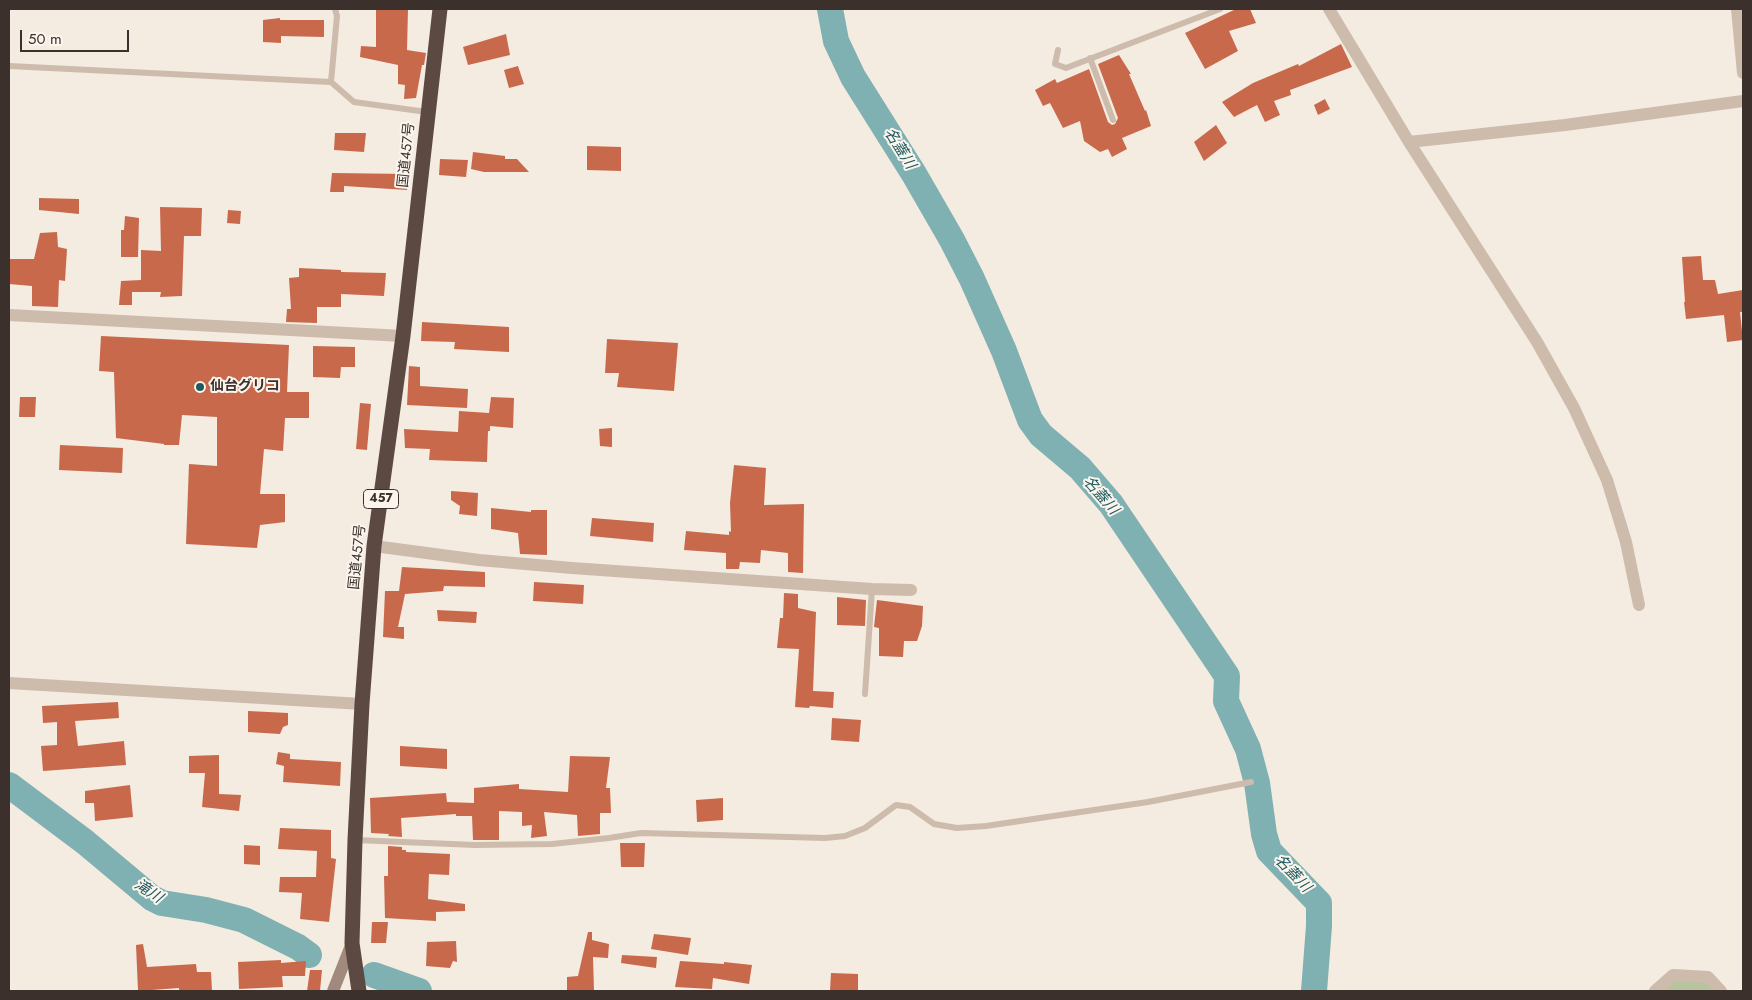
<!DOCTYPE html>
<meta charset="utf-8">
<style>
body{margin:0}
#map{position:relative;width:1752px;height:1000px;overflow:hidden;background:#f4ebe1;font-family:Jost,sans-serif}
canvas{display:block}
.frame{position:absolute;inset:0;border:10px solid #3b302b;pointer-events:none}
.scale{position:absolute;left:20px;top:30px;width:109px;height:22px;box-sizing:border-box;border:2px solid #3b302b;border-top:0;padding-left:6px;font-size:15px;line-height:18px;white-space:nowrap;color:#3b302b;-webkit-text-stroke:4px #fbf5ee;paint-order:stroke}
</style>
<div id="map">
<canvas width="1752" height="1000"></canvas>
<div class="frame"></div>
<div class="scale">50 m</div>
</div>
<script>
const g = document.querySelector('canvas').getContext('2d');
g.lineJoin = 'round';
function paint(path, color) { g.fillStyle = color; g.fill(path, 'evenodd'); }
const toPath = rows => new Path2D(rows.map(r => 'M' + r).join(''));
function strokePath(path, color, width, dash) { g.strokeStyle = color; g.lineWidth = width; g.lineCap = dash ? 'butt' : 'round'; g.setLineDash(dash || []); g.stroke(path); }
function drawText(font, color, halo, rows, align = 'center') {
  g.font = font + ' Jost,"Noto Sans JP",sans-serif'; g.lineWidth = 4; g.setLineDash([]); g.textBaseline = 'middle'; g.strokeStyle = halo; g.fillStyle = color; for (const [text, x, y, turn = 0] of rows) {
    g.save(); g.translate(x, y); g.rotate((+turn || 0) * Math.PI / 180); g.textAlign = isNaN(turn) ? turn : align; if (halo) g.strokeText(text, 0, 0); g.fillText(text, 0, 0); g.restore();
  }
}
const green = toPath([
 [1672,981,1704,981,1717,991,1664,991]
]);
const river = toPath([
 [830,9,836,41,853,77,914,174,952,240,972,279,1004,351,1030,420,1041,435,1080,468,1111,504,1227,676,1226,701,1248,749,1257,783,1264,834,1269,851,1319,903,1319,926,1314,991],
 [9,785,85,842,152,898,162,903,206,910,244,920,298,947,309,955],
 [374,975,419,991]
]);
const building = toPath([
 [376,9,408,9,407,50,426,53,424,65,422,65,416,98,404,99,405,85,398,84,398,65,360,57,361,46,376,47],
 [1236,9,1250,9,1256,23,1229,31,1238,51,1205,69,1185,33],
 [280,18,280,20,324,20,324,37,281,36,281,43,263,42,263,20],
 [506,34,510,55,468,65,463,47],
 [1341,44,1352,67,1290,90,1291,95,1274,101,1280,115,1265,122,1257,105,1234,117,1222,102,1253,83,1298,64,1299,66],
 [1119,55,1131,74,1129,74,1145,111,1146,110,1151,126,1122,138,1127,149,1112,157,1108,149,1100,152,1084,141,1080,121,1063,128,1050,103,1043,106,1035,90,1055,79,1057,83,1089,69,1108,122,1112,125,1115,124,1118,118,1098,64],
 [518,66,524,84,509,88,504,70],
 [1325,99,1330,109,1318,115,1314,105],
 [1216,125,1227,143,1204,161,1194,142],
 [335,133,366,133,364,152,334,150],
 [587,146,621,147,621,171,587,170],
 [473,152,505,156,505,159,517,159,529,172,484,172,471,169],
 [440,159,468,160,466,177,439,175],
 [332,173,408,174,407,190,344,186,344,192,330,192],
 [39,198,79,199,79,214,39,210],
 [160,207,202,208,201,236,184,236,182,296,160,297,161,292,132,292,132,305,119,305,121,281,141,280,141,250,161,251],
 [228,210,241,211,240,224,227,223],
 [125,216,139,218,138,257,121,257,121,230,124,230],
 [57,232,58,247,67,249,65,281,59,280,58,307,32,306,32,286,9,284,9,259,34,259,40,233],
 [1701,256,1703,280,1715,280,1718,294,1743,290,1743,312,1740,312,1743,340,1727,342,1724,315,1686,319,1684,302,1685,302,1682,257],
 [299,268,341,270,341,272,386,273,384,296,341,294,341,307,317,307,317,323,286,322,287,309,291,309,289,278,299,277],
 [422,322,509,327,509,352,454,349,455,342,421,341],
 [101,336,289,345,287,392,309,392,309,418,285,418,283,451,264,449,260,494,285,494,285,522,260,525,257,548,186,544,189,464,217,466,217,417,182,415,179,445,164,445,164,444,116,438,114,372,99,371],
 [607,339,678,343,674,391,617,387,619,373,605,373],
 [313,346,355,347,355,367,341,367,340,378,313,377],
 [409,366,420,367,420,386,468,389,467,408,407,405],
 [20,397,36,397,35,417,19,417],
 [491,397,514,398,513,428,490,426,490,431,488,431,487,462,429,460,430,449,405,448,404,429,458,432,459,411,489,413],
 [360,403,371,404,367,450,356,449],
 [612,428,612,447,600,446,599,429],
 [60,445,123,448,122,473,59,470],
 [734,465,766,468,764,505,804,504,803,573,788,572,788,553,761,550,760,563,740,562,739,569,726,569,726,553,684,550,686,531,729,535,729,531,731,532,730,503],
 [451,491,478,493,477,516,459,514,460,506,451,500],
 [491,508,531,512,531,510,547,510,547,555,520,554,518,533,491,529],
 [592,518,654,523,653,542,590,536],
 [402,567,485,572,485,587,444,586,443,591,405,594,398,627,404,627,404,639,383,637,385,591,399,591],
 [534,582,584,585,583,604,533,601],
 [784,593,798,594,798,608,816,612,813,691,834,692,833,708,810,706,809,708,795,707,799,649,777,648,780,618,783,618],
 [837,597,866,600,865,626,837,625],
 [877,600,923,606,922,626,917,641,904,641,903,657,879,656,879,628,874,627],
 [437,610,477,612,476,623,438,621],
 [118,702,119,718,75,721,78,746,124,741,126,765,43,771,41,746,57,745,57,722,43,723,42,706],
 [248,711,288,713,288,725,283,727,280,734,248,732],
 [832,718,861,720,859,742,831,740],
 [400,746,447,749,447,769,400,766],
 [278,752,290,754,290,759,341,762,340,786,283,782,284,766,276,764],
 [219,755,219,794,241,795,239,811,202,807,205,773,189,773,189,756],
 [570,756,610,757,606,788,610,788,611,813,600,813,600,834,578,836,577,815,544,812,547,836,531,838,532,825,522,826,522,812,499,811,499,840,473,840,472,816,456,816,456,814,401,818,402,837,388,836,389,834,371,833,370,798,446,793,447,802,474,803,474,788,519,784,519,789,568,792],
 [130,785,133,817,95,821,94,803,85,803,85,791],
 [723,798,723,820,697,822,696,800],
 [280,828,331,830,331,858,336,859,329,922,300,919,302,893,279,892,280,877,316,877,317,851,278,849],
 [620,843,645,843,644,867,621,867],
 [244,845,260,846,260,865,244,864],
 [388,846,402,847,402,850,406,850,406,852,450,854,449,875,429,874,428,899,465,904,465,911,436,912,436,921,385,918,384,876,388,876],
 [372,922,388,922,386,943,371,943],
 [588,932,592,932,592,940,609,944,608,958,593,957,594,991,567,991,567,977,578,976],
 [654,934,691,938,688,955,651,949],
 [456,941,457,962,453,961,450,968,426,966,427,942],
 [143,944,147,967,196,964,197,972,211,972,212,991,179,991,179,988,138,991,136,945],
 [622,955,657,957,656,968,621,963],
 [281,960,281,963,306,961,305,976,282,976,283,987,239,989,238,962],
 [680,961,724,964,724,962,752,965,749,984,713,978,712,989,675,987],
 [310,970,322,970,320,991,307,991],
 [831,973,858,974,858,991,830,991]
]);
const lane = toPath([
 [1058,50,1055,64,1066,68,1220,9],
 [1090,58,1113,120],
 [9,66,331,82,354,102,427,112],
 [331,82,337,16,335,9],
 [865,694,872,589],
 [355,840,475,845,552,844,609,838,641,833,825,838,845,836,865,828,896,805,910,807,934,824,957,828,986,826,1148,802,1251,782]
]);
const street = toPath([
 [1329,9,1409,142,1537,342,1574,408,1607,480,1626,542,1639,605],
 [1737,9,1743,73],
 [1409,142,1565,125,1743,101],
 [9,315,403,336],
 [374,546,479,560,572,568,872,589,911,590],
 [9,683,362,704],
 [1655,991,1673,975,1708,977,1721,991]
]);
const secondary = toPath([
 [333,991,352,943]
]);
const highway = toPath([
 [359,991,352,943,355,840,362,704,374,546,403,336,440,9]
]);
const markers = [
 [200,387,5,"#1f5a5e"]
];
const shields = [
 [381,499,35]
];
const shieldNames = [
 ["457",381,499]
];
const streetNames = [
 ["国道457号",407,155,-84],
 ["国道457号",358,557,-84]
];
const poiNames = [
 ["仙台グリコ",210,387]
];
const waterNames = [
 ["名蓋川",899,149,58],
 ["名蓋川",1100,496,49],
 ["名蓋川",1292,874,46],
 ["滝川",148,892,33]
];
paint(green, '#b8c4a0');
strokePath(river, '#7fb0b2', 26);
paint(building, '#c8694b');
strokePath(lane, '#cdbbac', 6);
strokePath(street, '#cdbbac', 12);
strokePath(secondary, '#a18a7d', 12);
strokePath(highway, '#5c4a42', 15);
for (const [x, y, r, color] of markers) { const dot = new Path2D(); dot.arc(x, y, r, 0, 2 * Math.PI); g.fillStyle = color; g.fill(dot); strokePath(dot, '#fbf5ee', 2); }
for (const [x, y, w] of shields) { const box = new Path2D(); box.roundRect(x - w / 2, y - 9.5, w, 19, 4); g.fillStyle = '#fbf5ee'; g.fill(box); strokePath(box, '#3b302b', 1); }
drawText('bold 12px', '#3b302b', null, shieldNames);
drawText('14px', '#3b302b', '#fbf5ee', streetNames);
drawText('bold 14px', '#3b302b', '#fbf5ee', poiNames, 'left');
drawText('italic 15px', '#1f5a5e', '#fbf5ee', waterNames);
</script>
